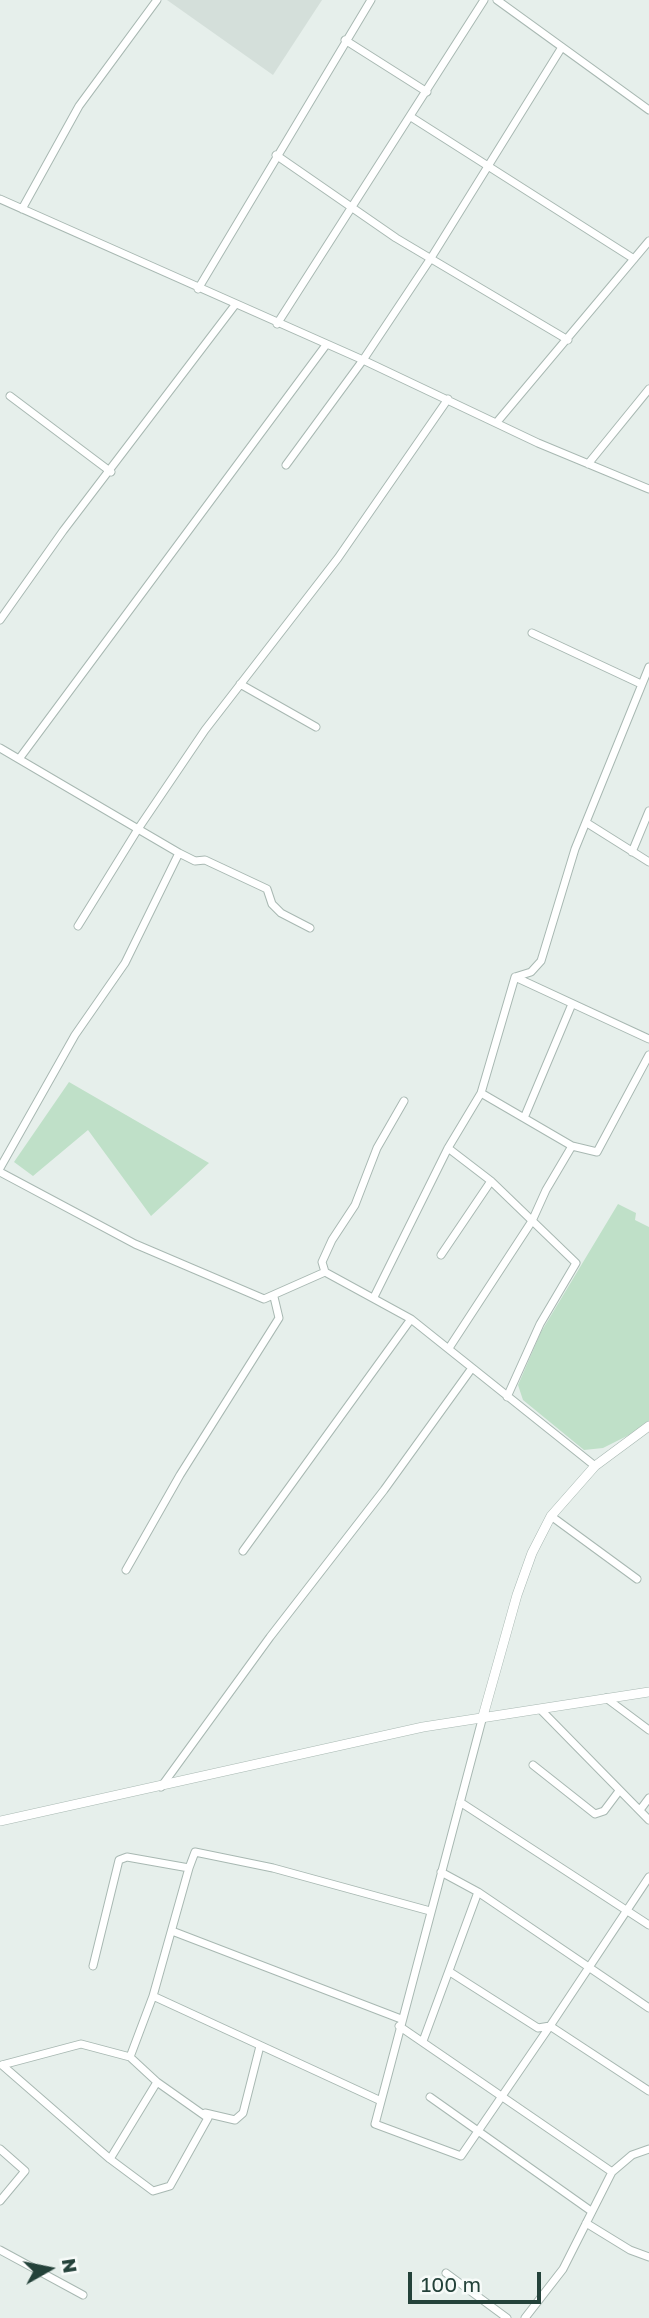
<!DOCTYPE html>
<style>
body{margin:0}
#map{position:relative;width:649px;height:2318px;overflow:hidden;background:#e6efeb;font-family:"Golos Text",sans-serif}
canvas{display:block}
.north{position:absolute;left:14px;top:2234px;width:70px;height:70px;-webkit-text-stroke:5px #f7fbf9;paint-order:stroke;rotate:81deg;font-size:19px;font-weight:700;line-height:28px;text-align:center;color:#24423a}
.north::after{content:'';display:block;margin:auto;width:24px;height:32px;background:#24423a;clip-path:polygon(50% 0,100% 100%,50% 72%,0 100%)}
.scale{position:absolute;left:408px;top:2272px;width:133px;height:32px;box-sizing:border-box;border:4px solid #24423a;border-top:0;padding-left:9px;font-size:21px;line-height:24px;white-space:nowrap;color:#24423a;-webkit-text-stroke:5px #f7fbf9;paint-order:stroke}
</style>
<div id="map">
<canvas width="649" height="2318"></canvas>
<div class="north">N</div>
<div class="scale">100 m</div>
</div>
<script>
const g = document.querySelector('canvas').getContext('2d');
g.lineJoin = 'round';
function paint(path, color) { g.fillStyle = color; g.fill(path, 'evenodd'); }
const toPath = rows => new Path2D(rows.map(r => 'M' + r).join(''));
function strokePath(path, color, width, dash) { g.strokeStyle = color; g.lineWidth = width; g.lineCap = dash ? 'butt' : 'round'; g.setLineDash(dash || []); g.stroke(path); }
const built = toPath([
 [167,0,322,0,273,75]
]);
const green = toPath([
 [69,1082,209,1163,151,1216,88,1130,33,1176,14,1162],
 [618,1204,636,1213,635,1220,649,1227,649,1425,603,1448,584,1450,523,1400,518,1385,541,1332]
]);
const minor = toPath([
 [497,0,649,110],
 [345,40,427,92],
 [411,117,634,259],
 [276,155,396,238,568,340],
 [0,199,363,360,538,443,649,489],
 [22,209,79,106,157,0],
 [198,289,371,0],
 [277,324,484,0],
 [10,396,111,472],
 [497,422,649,241],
 [588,464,649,389],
 [286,465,363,360,431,258,562,47],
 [0,620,63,531,235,305],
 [532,633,641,684],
 [240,684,316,727],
 [0,748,138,829,78,926],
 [19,759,326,345],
 [587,823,649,862],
 [632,852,649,811],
 [179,853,195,861,205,860,267,889,272,904,281,913,310,928],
 [515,977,649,1039],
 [481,1093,572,1146,597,1152,649,1055],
 [524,1118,572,1004],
 [448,1148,491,1181,576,1263,540,1324,507,1397],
 [0,1168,75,1035,125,963,179,853,138,829,205,730,338,558,448,399],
 [0,1172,135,1244,264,1299,325,1272,411,1319,595,1466],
 [441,1255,491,1181],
 [325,1272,322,1262,332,1240,355,1205,377,1148,404,1101],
 [374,1297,448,1148,481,1093,515,977,531,972,541,961,575,849,649,667],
 [449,1348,532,1221,546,1190,572,1146],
 [551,1516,637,1579],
 [243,1551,411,1319],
 [126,1570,180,1475,279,1318,274,1297],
 [606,1698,649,1730],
 [540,1709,649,1820],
 [483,1716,375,2124,461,2156,550,2026,649,2091],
 [533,1765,595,1814,604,1811,619,1791],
 [161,1787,270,1637,384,1490,472,1368],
 [460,1802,649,1925],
 [640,1810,649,1798],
 [441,1872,478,1892,649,2008],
 [172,1931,401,2019],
 [93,1966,119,1860,127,1857,189,1868,195,1852,273,1868,430,1911],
 [450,1972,538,2028,550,2026,649,1877],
 [153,1996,381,2101],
 [399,2026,612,2172],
 [423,2041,478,1892],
 [2,2065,110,2159,153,2191,170,2186,208,2118,157,2082,130,2057],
 [2,2065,81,2044,130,2057,153,1996,189,1868],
 [430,2097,591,2211],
 [205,2113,235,2120,243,2113,260,2046],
 [0,2149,25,2171,0,2201],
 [110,2159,157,2082],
 [586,2223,630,2250,649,2257],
 [0,2250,83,2295],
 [446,2273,507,2318],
 [525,2318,563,2269,612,2172,632,2155,649,2149]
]);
const tertiary = toPath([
 [483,1716,517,1595,532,1553,551,1516,595,1466,649,1426],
 [0,1821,423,1727,649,1692]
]);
paint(built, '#d4dfda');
paint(green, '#bfe0c8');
strokePath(minor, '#a8b8b2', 9);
strokePath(tertiary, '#a8b8b2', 10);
strokePath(minor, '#fff', 7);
strokePath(tertiary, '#fff', 9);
</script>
